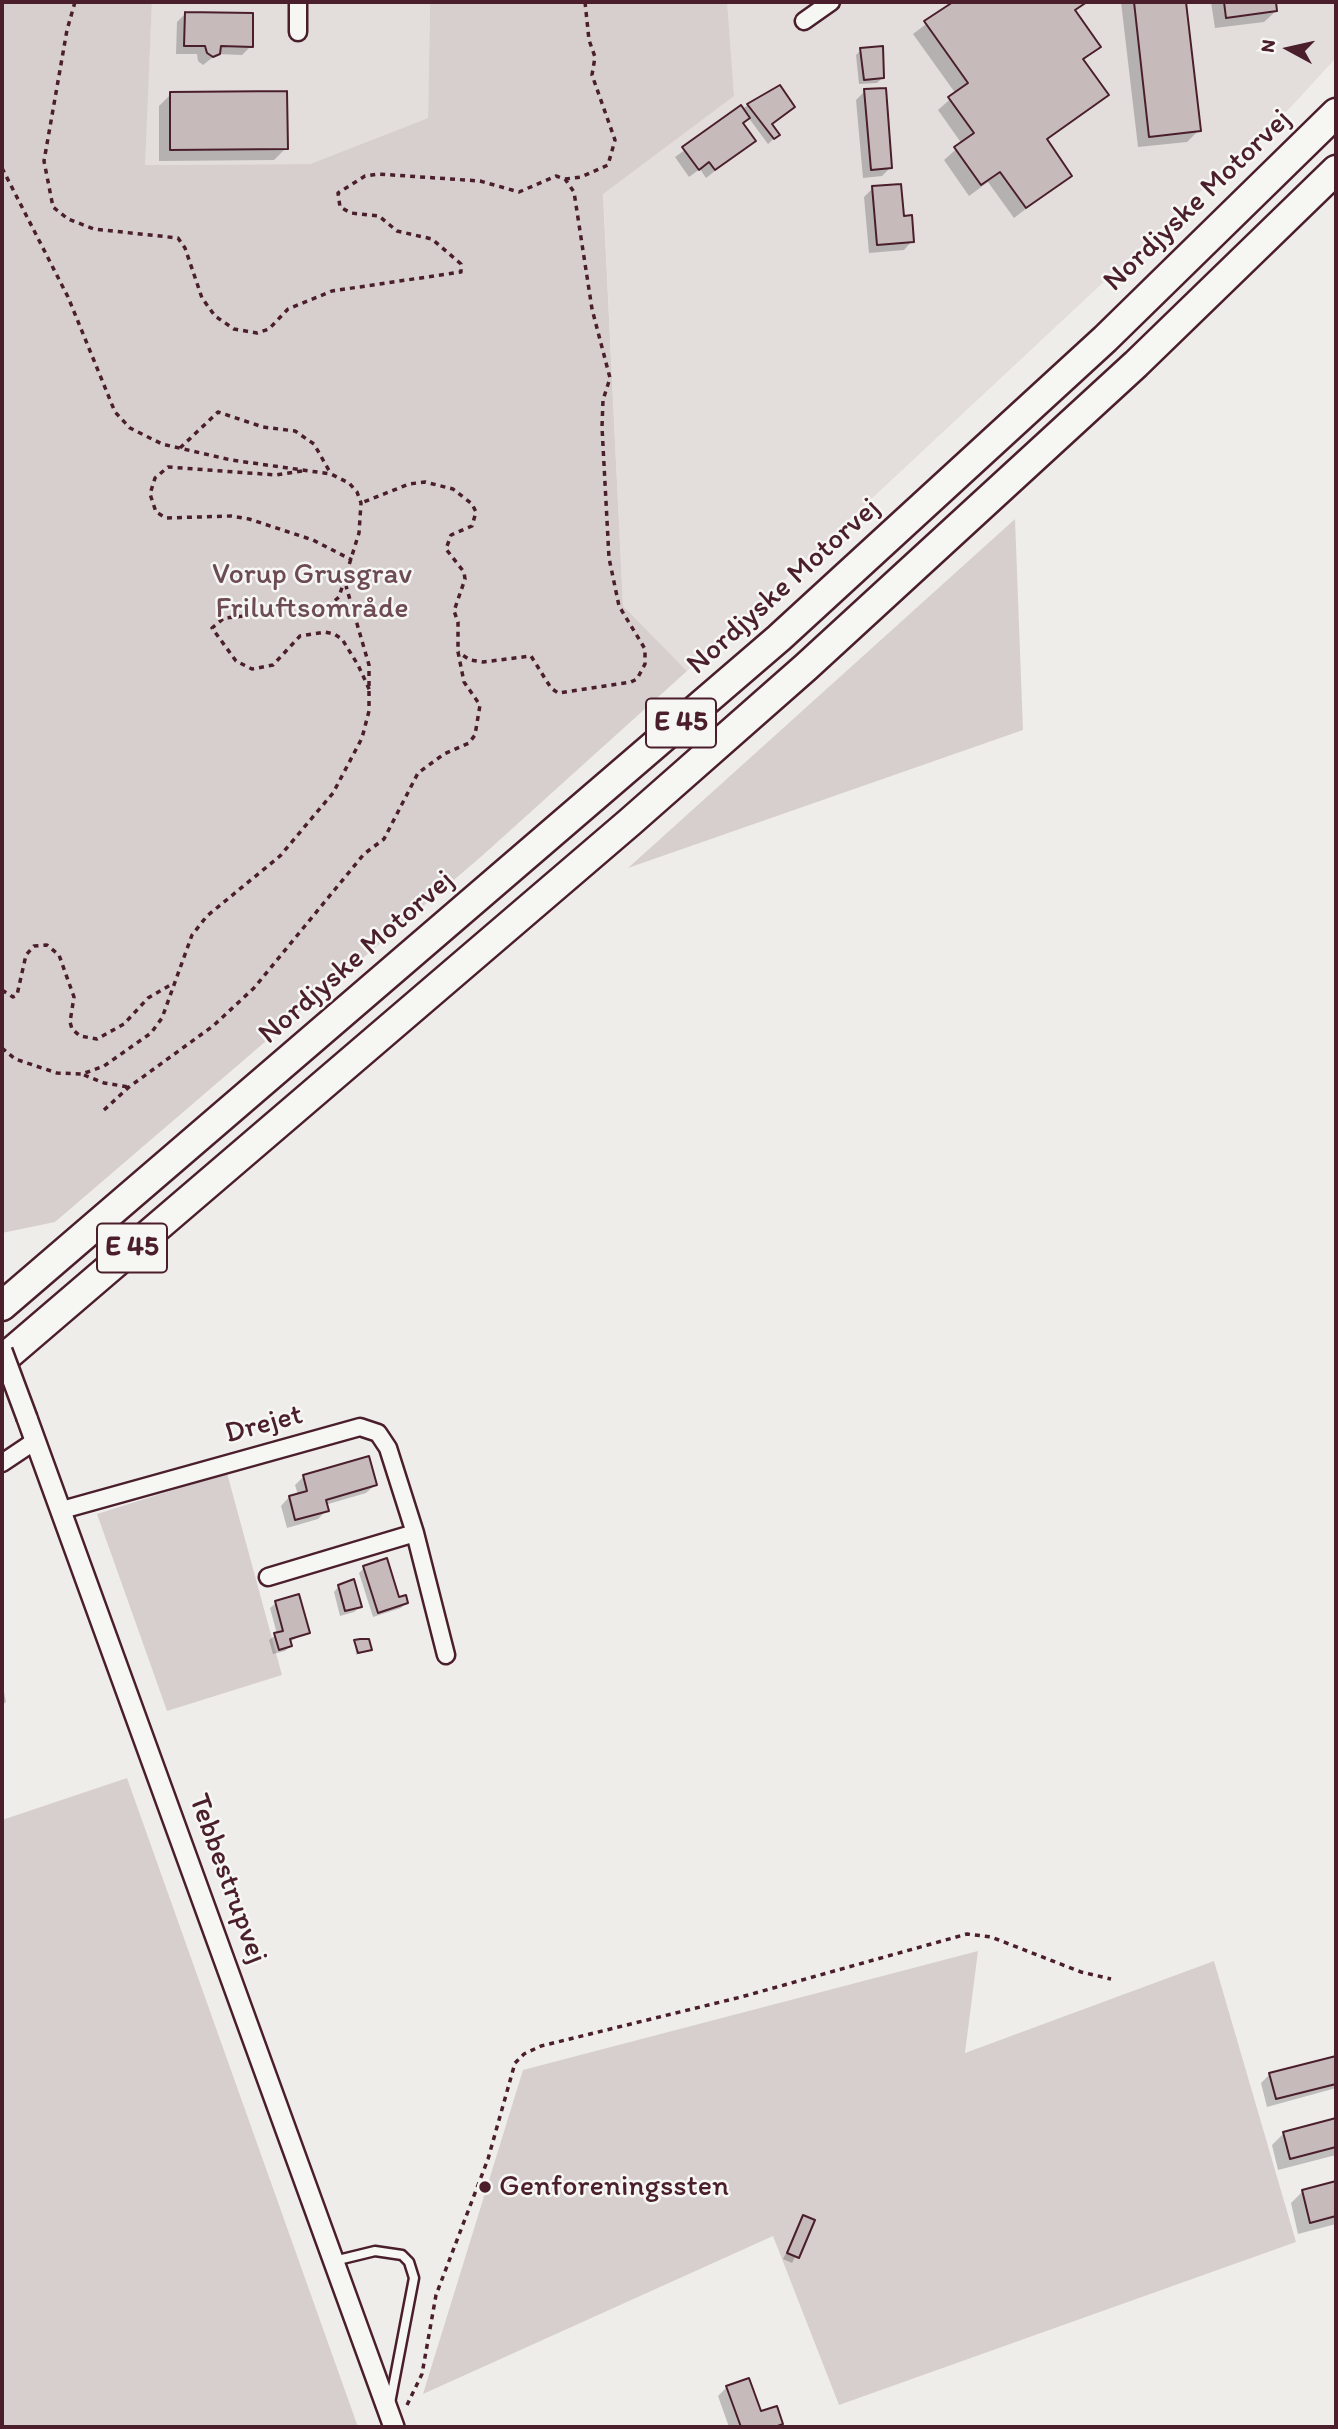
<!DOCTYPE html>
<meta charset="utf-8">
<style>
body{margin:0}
#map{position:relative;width:1338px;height:2429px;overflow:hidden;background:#efedea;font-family:Itim,sans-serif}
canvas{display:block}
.frame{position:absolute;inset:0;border:4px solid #4a1f2b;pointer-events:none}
.north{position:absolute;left:1254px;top:14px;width:70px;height:70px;-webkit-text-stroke:5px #f6f6f2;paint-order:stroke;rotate:278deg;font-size:19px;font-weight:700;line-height:28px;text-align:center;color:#4a1f2b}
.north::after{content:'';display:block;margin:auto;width:24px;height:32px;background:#4a1f2b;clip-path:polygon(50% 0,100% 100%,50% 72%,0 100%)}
</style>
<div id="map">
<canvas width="1338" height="2429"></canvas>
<div class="frame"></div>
<div class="north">N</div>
</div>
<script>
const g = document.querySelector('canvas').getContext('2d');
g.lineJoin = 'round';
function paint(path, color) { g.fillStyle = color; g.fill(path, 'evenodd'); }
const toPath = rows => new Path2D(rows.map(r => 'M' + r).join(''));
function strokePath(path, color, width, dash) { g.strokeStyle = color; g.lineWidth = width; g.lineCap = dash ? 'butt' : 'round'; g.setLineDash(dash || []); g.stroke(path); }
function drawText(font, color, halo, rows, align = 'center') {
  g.font = font + ' Itim,sans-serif'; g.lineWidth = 5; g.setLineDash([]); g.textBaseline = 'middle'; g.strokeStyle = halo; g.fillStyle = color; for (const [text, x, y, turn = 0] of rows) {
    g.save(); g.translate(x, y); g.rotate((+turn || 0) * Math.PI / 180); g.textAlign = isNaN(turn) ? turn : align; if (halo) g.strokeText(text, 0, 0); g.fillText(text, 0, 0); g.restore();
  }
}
const built = toPath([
 [152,2,430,2,428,118,310,164,144,165],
 [594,2,1336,2,1336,58,1289,109,687,671,623,607]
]);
const green = toPath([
 [2,2,152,2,145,165,310,164,428,118,430,2,727,2,734,96,603,194,623,606,687,671,483,855,55,1222,2,1233],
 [1015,519,1023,730,628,868],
 [227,1473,282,1675,167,1711,97,1514],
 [127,1778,358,2427,2,2427,2,1820],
 [978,1951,965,2053,1214,1961,1296,2242,839,2405,773,2236,423,2394,523,2070]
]);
const shadow = toPath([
 [955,2,1087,2,1074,12,1099,46,1083,61,1106,95,1046,141,1070,175,1014,218,988,182,969,196,944,160,962,144,938,110,956,94,913,34],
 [1121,2,1183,2,1199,130,1187,142,1138,147],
 [1211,2,1274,2,1276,11,1264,22,1215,28],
 [185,14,251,46,242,55,217,54,203,65,198,61,197,54,176,54,177,22],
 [861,50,882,78,877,83,859,84,856,55],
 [865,91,890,168,882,176,863,178,856,100],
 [171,94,286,148,274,160,159,161,159,106],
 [748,105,778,135,768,144,748,117,742,124,754,140,706,178,700,169,689,177,675,157],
 [873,188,902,217,912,241,904,250,869,253,864,197],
 [304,1476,375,1485,366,1493,325,1505,327,1510,318,1519,287,1528,281,1506,289,1497,298,1495,295,1485],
 [364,1568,398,1600,406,1603,401,1608,373,1617,359,1573],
 [339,1586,360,1607,354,1612,340,1616,334,1592],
 [276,1603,308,1632,289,1642,290,1646,285,1651,273,1654,269,1640,277,1634,270,1608],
 [355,1642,370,1649,356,1655],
 [4,1692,6,1702,2,1705,2,1693],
 [1336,2057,1336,2088,1267,2107,1261,2083,1270,2074],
 [1336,2120,1336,2155,1278,2170,1272,2145,1284,2133],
 [1336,2183,1336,2224,1298,2234,1291,2203,1303,2191],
 [804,2217,813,2221,792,2263,783,2259],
 [727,2387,760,2414,781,2424,778,2427,729,2427,718,2396]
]);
const building = toPath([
 [953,2,1087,2,1075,10,1101,47,1083,59,1109,95,1047,139,1072,176,1026,208,1000,172,981,185,954,147,974,133,948,97,968,83,924,21,953,2],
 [1134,2,1186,2,1201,131,1149,137,1134,2],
 [1224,2,1276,2,1277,11,1226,18,1224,2],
 [185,12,253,13,253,47,221,46,220,54,213,57,207,53,205,46,184,46,185,12],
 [883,46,884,78,864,80,860,48,883,46],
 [780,85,795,107,772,124,780,135,774,139,747,104,780,85],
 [886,88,892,168,871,170,864,89,886,88],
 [287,91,288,149,170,150,170,92,287,91],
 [741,105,750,118,743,123,756,141,715,170,709,162,699,170,682,147,741,105],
 [901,184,904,216,912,215,914,242,877,245,872,186,901,184],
 [369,1456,377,1485,326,1500,329,1511,295,1520,289,1496,307,1491,303,1475,369,1456],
 [387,1558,399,1597,406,1595,408,1603,378,1613,363,1566,387,1558],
 [354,1579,362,1607,345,1611,338,1585,354,1579],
 [299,1594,310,1633,290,1639,292,1646,279,1650,274,1633,283,1631,275,1601,299,1594],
 [360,1639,369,1639,372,1650,358,1653,354,1640,360,1639],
 [1336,2056,1336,2084,1276,2099,1269,2073,1336,2056],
 [1336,2118,1336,2147,1290,2159,1283,2132,1336,2118],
 [1336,2181,1336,2216,1310,2223,1302,2190,1336,2181],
 [803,2215,815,2220,799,2258,787,2253,803,2215],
 [749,2378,761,2411,777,2406,783,2424,775,2427,741,2427,726,2386,749,2378]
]);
const path = toPath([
 [75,2,67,30,44,161,53,207,68,219,94,229,178,238,185,248,202,298,215,316,234,329,257,333,269,329,288,309,332,291,461,272,461,264,432,239,397,231,379,216,351,213,340,207,338,193,365,176,378,174,480,181,519,192,556,176,565,179,574,192,592,309,610,378,603,400,602,427,609,558,619,606,645,649,645,664,637,679,631,682,558,693,551,688,531,656,483,662,470,660,458,652],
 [2,168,68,297,115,412,130,428,162,444,231,460,331,474,349,483,357,492,361,503,359,533,339,597,330,605,303,610,224,618,212,628,236,661,252,669,273,665,300,636,325,632,334,634,342,639,358,665,370,691],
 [565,179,581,177,608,165,615,140,592,75,595,57,589,40,585,2],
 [180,448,218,412,263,427,295,431,314,444,331,474],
 [302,471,276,475,168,467,155,478,150,494,156,512,166,518,231,516,249,519,313,540,352,560],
 [2,990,13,997,17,995,26,955,34,946,47,945,59,955,74,997,70,1022,72,1029,80,1036,97,1039,124,1024,148,998,172,984],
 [2,1048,15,1059,57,1073,82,1074,104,1066,151,1033,162,1018,192,935,207,916,280,856,333,793,362,738,369,711,369,665,346,586],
 [84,1075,104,1083,129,1087],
 [104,1110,129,1087,213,1026,254,988,364,854,384,839,418,773,444,754,469,743,475,735,480,705,464,682,458,652,458,622,454,611,465,579,464,572,446,549,451,535,472,526,476,512,472,504,453,489,425,482,409,484,361,503],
 [407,2405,422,2374,436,2295,488,2159,515,2063,524,2054,541,2046,741,1997,967,1934,991,1937,1081,1972,1111,1979]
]);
const service = toPath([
 [334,2261,375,2251,402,2255,409,2262,414,2278,390,2403]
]);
const minor = toPath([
 [298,2,298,32],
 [804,21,831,2],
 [2,1463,35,1441],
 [62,1510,360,1427,378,1433,388,1448,415,1533,446,1655],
 [268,1577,415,1533]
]);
const tertiary = toPath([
 [27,1418,394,2427]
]);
const motorway = toPath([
 [2,1306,779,638,1105,339,1336,113],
 [2,1360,630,822,806,667,1136,364,1336,170]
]);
const tertiaryBridge = toPath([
 [2,1351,27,1418]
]);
const markers = [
 [485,2187,7,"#4a1f2b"]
];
const shields = [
 [681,723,70],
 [132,1248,70]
];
const shieldNames = [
 ["E 45",681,723],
 ["E 45",132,1248]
];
const streetNames = [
 ["Nordjyske Motorvej",1198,201,-44],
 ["Nordjyske Motorvej",784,587,-42],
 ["Nordjyske Motorvej",357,958,-41],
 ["Drejet",264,1425,-15],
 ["Tebbestrupvej",227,1879,70]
];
const parkNames = [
 ["Vorup Grusgrav",312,575],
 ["Friluftsområde",312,609]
];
const poiNames = [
 ["Genforeningssten",499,2187]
];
paint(built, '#e3dedc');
paint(green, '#d7cfce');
paint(shadow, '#0003');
paint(building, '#c6babb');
strokePath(building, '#4a1f2b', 2);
strokePath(service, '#4a1f2b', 13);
strokePath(minor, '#4a1f2b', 21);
strokePath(tertiary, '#4a1f2b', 24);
strokePath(motorway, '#4a1f2b', 33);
strokePath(path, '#4a1f2b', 3.5, [5, 5]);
strokePath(service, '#f6f6f2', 8);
strokePath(minor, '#f6f6f2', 16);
strokePath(tertiary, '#f6f6f2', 19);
strokePath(motorway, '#f6f6f2', 28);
strokePath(tertiaryBridge, '#4a1f2b', 24, []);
strokePath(tertiaryBridge, '#f6f6f2', 19);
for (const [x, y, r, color] of markers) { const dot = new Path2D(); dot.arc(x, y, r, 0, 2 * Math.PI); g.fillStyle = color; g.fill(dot); strokePath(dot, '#f6f6f2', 2.5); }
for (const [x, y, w] of shields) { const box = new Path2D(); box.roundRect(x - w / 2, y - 24.5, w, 49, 5); g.fillStyle = '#f6f6f2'; g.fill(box); strokePath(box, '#4a1f2b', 2); }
drawText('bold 28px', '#4a1f2b', null, shieldNames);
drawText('30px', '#4a1f2b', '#f6f6f2', streetNames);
drawText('30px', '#6d4b54', '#f6f6f2', parkNames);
drawText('30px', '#4a1f2b', '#f6f6f2', poiNames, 'left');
</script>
